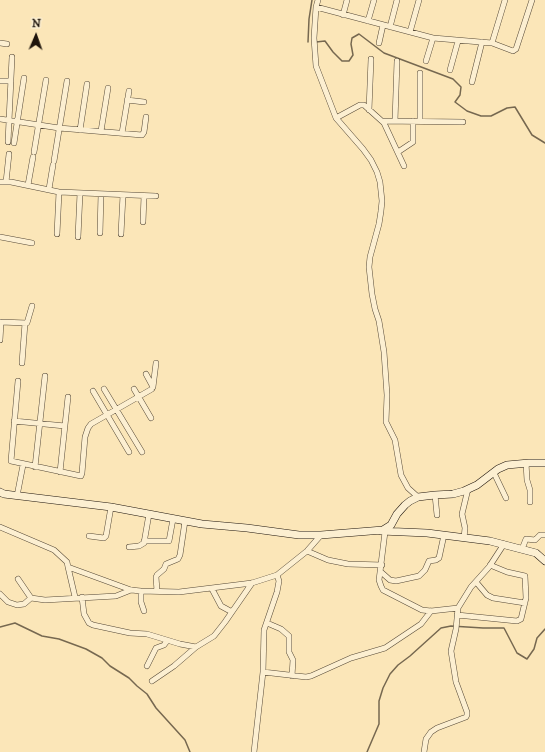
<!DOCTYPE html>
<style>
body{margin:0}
#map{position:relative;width:545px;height:752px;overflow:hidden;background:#fbe6b8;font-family:"IM FELL DW Pica",serif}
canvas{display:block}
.north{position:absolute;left:16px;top:16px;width:40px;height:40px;-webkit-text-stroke:3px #fcefd1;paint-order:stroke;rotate:2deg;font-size:11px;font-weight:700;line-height:16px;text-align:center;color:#1f150c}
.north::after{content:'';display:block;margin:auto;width:14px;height:18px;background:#1f150c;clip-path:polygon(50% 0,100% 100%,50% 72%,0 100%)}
</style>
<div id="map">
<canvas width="545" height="752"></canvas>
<div class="north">N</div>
</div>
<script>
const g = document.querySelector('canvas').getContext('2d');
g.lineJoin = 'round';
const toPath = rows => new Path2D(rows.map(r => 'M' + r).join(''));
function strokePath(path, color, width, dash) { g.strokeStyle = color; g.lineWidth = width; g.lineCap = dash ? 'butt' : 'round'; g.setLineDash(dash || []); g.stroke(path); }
const stream = toPath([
 [308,42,309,19,312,0],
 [316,42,325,41,333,52,342,61,349,61,353,55,351,44,352,38,359,34,384,53,453,79,461,87,460,95,455,102,467,111,481,116,491,116,507,108,515,107,532,135,545,143],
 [0,627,15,623,42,636,59,639,86,649,102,658,110,666,129,678,137,686,147,694,156,708,185,740,190,752],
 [367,752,379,724,379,701,383,688,390,674,398,665,410,656,441,628,451,626,483,628,504,628,517,653,527,659,534,649,537,638,545,629]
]);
const street = toPath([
 [318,0,316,7,314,38,316,66,336,118,363,149,371,160,377,172,380,182,382,201,381,211,379,224,370,257,369,267,372,294,375,309,379,321,384,352,387,395,386,422,395,440,401,475,408,488,418,497],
 [316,7,433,38,492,43,513,51,516,49,532,0],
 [343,15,347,0],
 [368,21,374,0],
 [390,27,397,0],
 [410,32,419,0],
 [0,43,7,44],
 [379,43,383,25],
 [492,43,505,0],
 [426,61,433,38],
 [450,70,458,41],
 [0,81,11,81],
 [472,82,482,42],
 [127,100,144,102],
 [369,110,371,59],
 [336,118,360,105,364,105,384,123,404,166],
 [0,119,59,128,142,135,144,132,146,117],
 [382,121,463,122],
 [395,121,397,61],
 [420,121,420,73],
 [80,130,87,84],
 [101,131,108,88],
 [122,133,129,91],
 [8,142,12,57],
 [14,143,24,78],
 [34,152,46,80],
 [398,152,413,142,413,121],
 [54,161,67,81],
 [0,182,11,182,59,192,156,196],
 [6,182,9,154],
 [28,185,33,157],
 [49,189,53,165],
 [143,222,144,196],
 [100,233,101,194],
 [57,234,59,192],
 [121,234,123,195],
 [0,237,32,243],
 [78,237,80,193],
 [0,322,27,323,32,306],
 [0,340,1,322],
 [22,363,25,323],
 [18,381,11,461,81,476,82,473,85,437,88,428,91,424,152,389,153,387,146,374],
 [153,387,156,363],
 [104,389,142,452],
 [134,389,151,418],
 [93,391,129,452],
 [14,421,65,426],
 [526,463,527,480,530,490,530,502],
 [35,467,45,376],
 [60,472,68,397],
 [494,473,506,498],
 [435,495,437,515],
 [17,496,23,465],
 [0,527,54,550,67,562,68,567,131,590,141,591,179,592,252,583,277,575,307,551,321,535],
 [385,532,379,580,381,586,383,590,422,610,431,611,458,608],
 [89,536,104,538,106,536,111,507],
 [464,538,465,528,462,514,468,489],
 [144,541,169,541,173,519],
 [129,547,139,546,144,543,149,514],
 [522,549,526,539,535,540,540,535,545,535],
 [307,551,328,560,348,564,382,565],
 [68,567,75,597],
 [381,572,390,580,396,581,419,576,425,570,429,561,436,560,439,558,444,535],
 [18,579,31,598],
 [476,582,487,595,493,598,525,603],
 [212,589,221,606,232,612],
 [141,591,141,602,144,611],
 [157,591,156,577,157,575,164,569,166,564,178,559,180,555,185,521],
 [0,594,8,602,17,605,24,604,31,598,45,600,116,596,131,590],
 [82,597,84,614,89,623,93,625,130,633,147,634,180,644,196,647],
 [457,615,517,621,521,619,526,598,525,576,507,572,490,565],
 [267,623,281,629,289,636,289,652,293,660,292,676],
 [147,666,156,648,164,645,167,641],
 [263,672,306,677,311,676,351,658,385,648,421,624,431,611],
 [152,681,174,666,196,647,214,636,225,622,252,583],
 [254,752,263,672,264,630,277,592,279,581,277,575],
 [424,752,426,739,431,732,437,728,466,717,467,715,467,712,456,682,451,651,456,629,458,608,471,587,489,567,504,544]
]);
const secondary = toPath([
 [0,492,4,494,111,507,202,524,247,528,299,535,321,535,383,530,391,525,397,514,405,505,410,501,418,497,435,495,453,494,464,491,477,485,498,469,507,465,529,463,545,463],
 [381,531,427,533,490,541,536,553,545,561]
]);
strokePath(stream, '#766850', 1.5);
strokePath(street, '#564937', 6);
strokePath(secondary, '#1f150c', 8);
strokePath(street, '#fcefd1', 5);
strokePath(secondary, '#fcefd1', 7);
</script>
